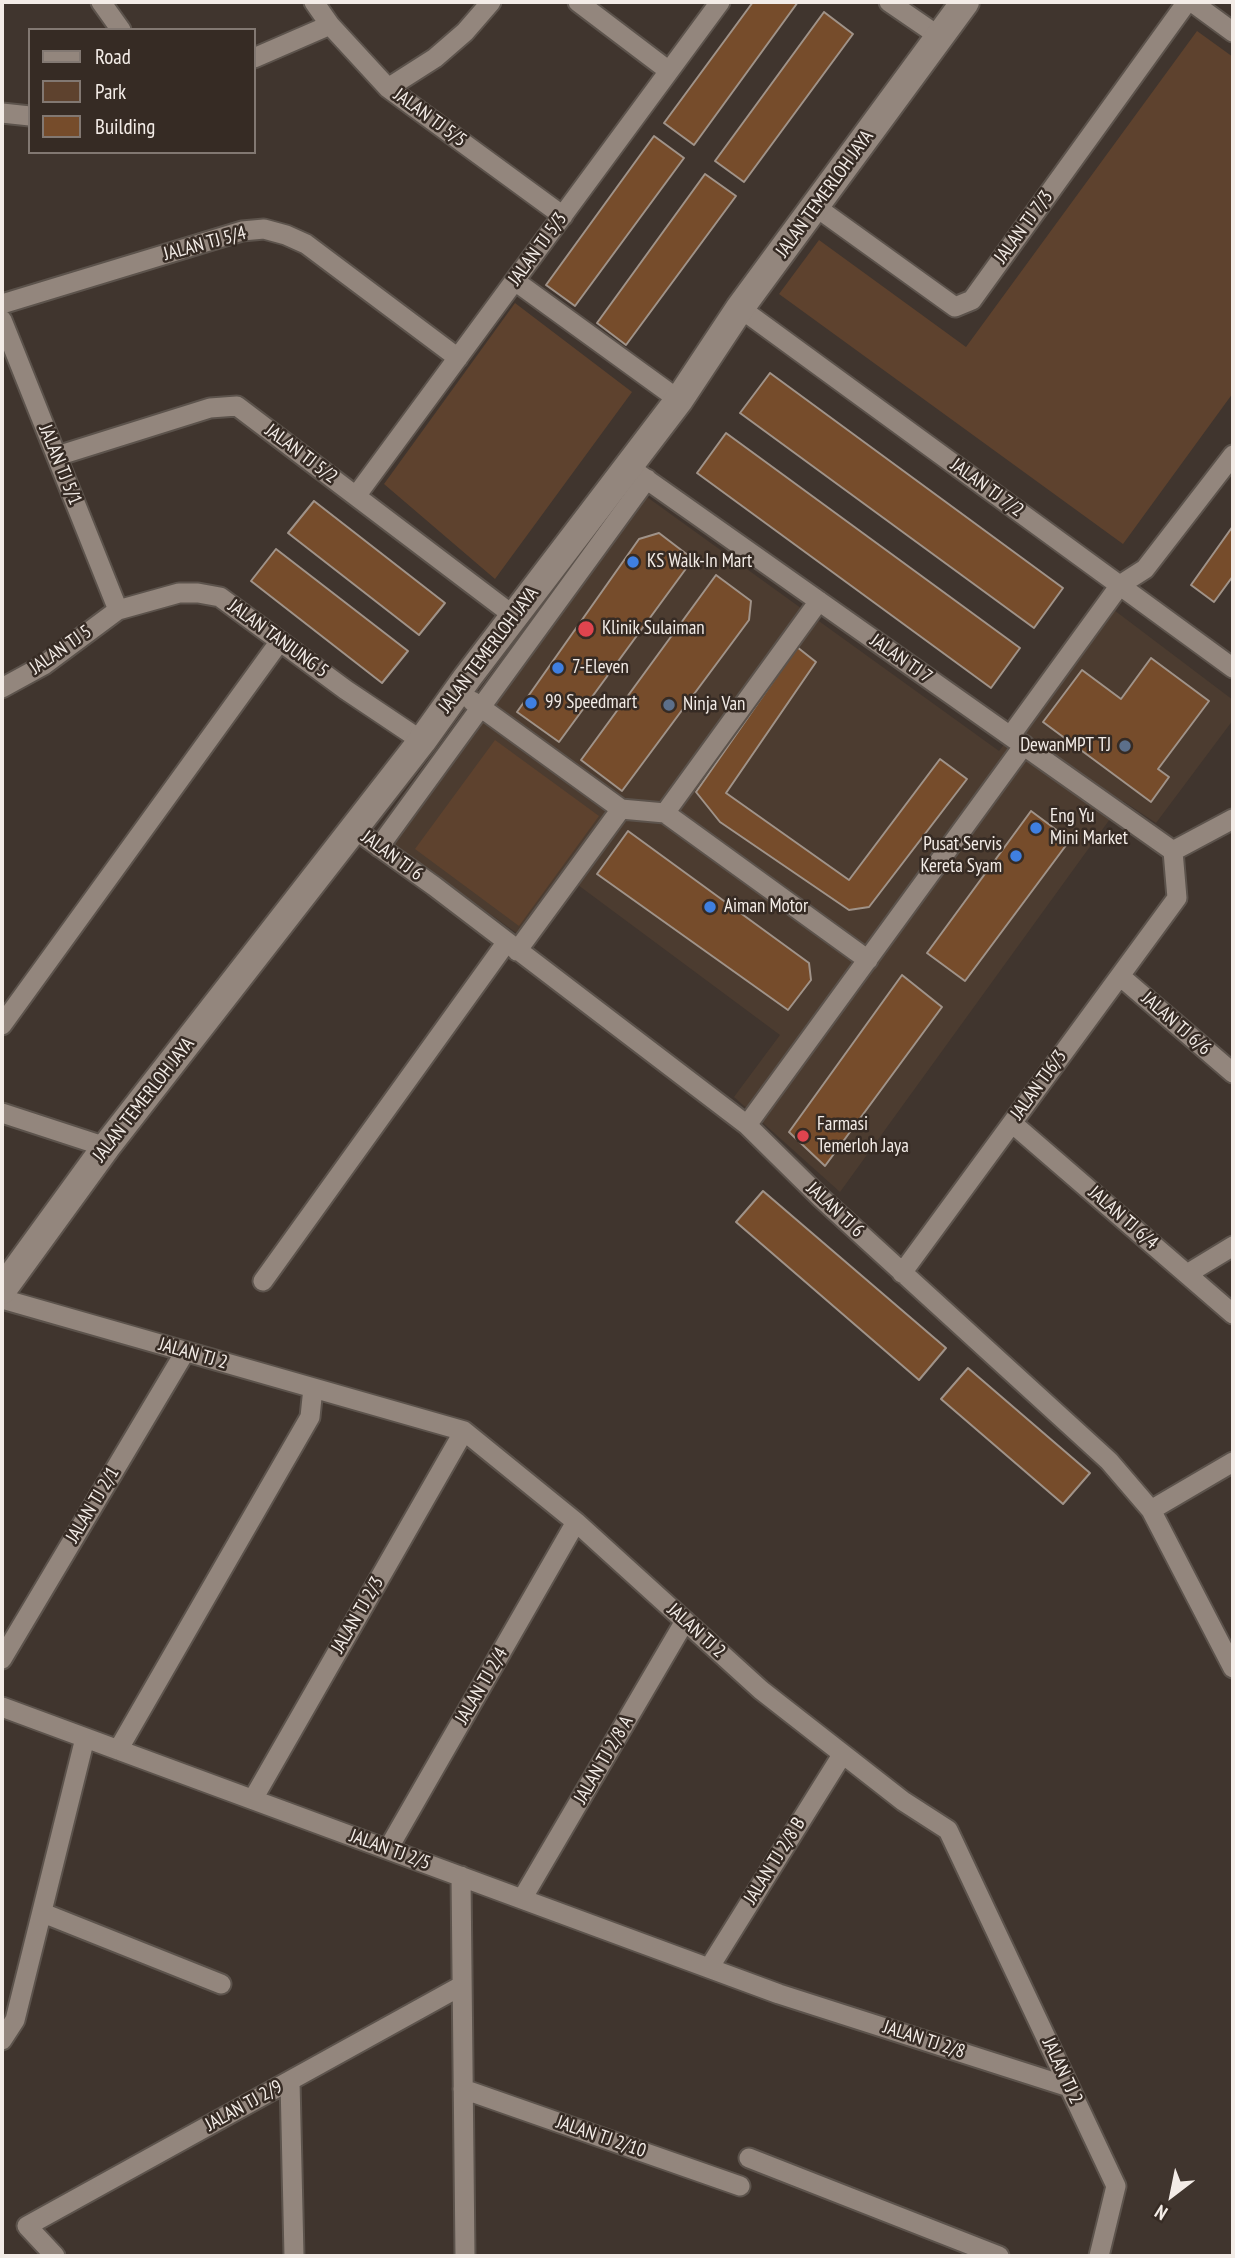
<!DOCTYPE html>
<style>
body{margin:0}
#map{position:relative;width:1235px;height:2258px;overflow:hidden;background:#40352e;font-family:"PT Sans Narrow",sans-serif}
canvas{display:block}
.frame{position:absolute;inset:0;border:4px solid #f3ece7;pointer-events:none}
.legend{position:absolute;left:28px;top:28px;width:228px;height:126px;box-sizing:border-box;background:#362b24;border:2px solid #827872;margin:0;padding:9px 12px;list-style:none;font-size:21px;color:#f3ece7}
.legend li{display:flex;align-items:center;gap:14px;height:35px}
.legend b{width:35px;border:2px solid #827872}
.north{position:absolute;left:1137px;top:2160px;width:70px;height:70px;-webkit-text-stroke:5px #362b24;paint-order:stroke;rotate:212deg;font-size:19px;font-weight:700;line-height:28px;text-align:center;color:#f3ece7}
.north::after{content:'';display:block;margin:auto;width:24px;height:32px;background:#f3ece7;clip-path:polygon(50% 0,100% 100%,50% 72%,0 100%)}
</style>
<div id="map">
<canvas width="1235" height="2258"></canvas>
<div class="frame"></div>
<ul class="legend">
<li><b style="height:9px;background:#93867d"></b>Road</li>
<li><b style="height:19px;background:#5e422e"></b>Park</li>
<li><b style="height:19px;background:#764c2b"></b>Building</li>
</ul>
<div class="north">N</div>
</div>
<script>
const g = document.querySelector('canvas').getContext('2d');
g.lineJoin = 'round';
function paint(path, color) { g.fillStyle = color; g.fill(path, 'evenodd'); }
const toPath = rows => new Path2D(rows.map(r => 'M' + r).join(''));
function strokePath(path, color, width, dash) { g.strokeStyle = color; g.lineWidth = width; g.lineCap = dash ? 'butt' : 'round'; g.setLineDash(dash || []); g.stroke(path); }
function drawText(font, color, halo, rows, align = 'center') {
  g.font = font + ' "PT Sans Narrow",sans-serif'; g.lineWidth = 5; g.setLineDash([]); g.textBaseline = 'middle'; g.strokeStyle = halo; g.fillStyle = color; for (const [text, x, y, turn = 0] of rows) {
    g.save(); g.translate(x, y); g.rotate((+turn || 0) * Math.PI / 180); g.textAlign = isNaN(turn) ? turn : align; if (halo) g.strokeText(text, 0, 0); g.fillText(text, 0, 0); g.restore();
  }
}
const commercial = toPath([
 [629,484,999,751,1110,607,1233,700,1233,720,1156,823,1123,801,840,1192,734,1097,780,1035,578,885,533,945,378,833]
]);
const green = toPath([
 [1197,31,1233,57,1233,393,1123,544,779,294,819,240,966,347],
 [515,303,632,392,495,579,384,484],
 [495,740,599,816,519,926,415,849]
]);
const building = toPath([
 [753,2,798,2,694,145,664,123,753,2],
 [824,12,853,34,744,182,715,161,824,12],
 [654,136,684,158,575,306,546,285,654,136],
 [705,174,736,196,626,345,597,323,705,174],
 [770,373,1063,588,1034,628,740,413,770,373],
 [726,433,1020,648,991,688,697,473,726,433],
 [314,501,445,603,419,635,288,533,314,501],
 [1233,526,1233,576,1214,602,1191,585,1233,526],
 [659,533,693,559,559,742,517,712,639,539,659,533],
 [276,549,408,651,382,683,251,581,276,549],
 [716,575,751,601,749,620,622,791,581,760,716,575],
 [797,647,816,662,726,793,849,880,940,759,967,779,869,907,849,910,720,822,696,792,797,647],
 [1151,658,1209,701,1158,769,1169,777,1151,802,1043,722,1082,670,1121,699,1151,658],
 [1031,811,1070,840,965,981,927,953,1031,811],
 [628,831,809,963,811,980,788,1010,597,874,628,831],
 [902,975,942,1007,825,1166,789,1132,902,975],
 [763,1191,946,1348,919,1380,736,1222,763,1191],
 [968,1368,1090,1473,1063,1504,941,1399,968,1368]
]);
const street = toPath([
 [101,2,121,30],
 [314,2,330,25,388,88,563,216],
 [578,2,669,71],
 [889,2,940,37],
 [1192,2,1233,32],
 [254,58,330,25],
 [388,88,435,58,465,32,491,2],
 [2,113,30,116],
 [816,207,955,307,972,300,1187,2],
 [515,281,679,400],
 [2,304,242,231,264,229,286,235,306,244,458,358],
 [740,308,1233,668],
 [2,320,118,610],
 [57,456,210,408,237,406,514,616],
 [629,467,1173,851],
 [356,496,720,2],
 [819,601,665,813,868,960],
 [2,688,44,665,118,610,179,593,198,593,220,597,346,690,422,741],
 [472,701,621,809,517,951],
 [1011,735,1120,585,1145,569,1233,455],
 [621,809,665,813],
 [353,828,434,886,747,1125,821,1198,1109,1461,1151,1510,1233,1668],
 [379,847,647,479],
 [1173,851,1233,819],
 [1120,976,1233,1073],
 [2,1025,280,641],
 [2,1113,106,1147],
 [1012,1123,1233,1314],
 [747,1125,1024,745],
 [902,1273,1177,898,1173,851],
 [1187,1274,1233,1246],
 [263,1281,506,943],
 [2,1299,464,1431,576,1522,761,1690,903,1801,948,1830,1116,2186,1099,2256],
 [1151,1510,1233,1462],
 [2,1659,185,1352],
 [2,1707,779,1994,1069,2087],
 [118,1750,310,1417,313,1388],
 [253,1799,464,1431],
 [388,1849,576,1522],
 [461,1876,465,2256],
 [522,1899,685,1621],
 [43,1913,221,1984],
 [709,1968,842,1755],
 [2,2040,15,2020,85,1738],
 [290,2081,294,2256],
 [463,2089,740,2186],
 [749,2158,999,2256],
 [55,2256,27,2226,461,1986]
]);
const secondary = toPath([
 [2,1290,106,1147,422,741,467,678,679,400,740,308,965,2]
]);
const markers = [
 [633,562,7,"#3f7fe0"],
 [586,629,9,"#e0444e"],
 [558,668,7,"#3f7fe0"],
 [531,703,7,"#3f7fe0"],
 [669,705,7,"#5c6f8a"],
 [1125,746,7,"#5c6f8a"],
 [1036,828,7,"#3f7fe0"],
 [1016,856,7,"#3f7fe0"],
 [710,907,7,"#3f7fe0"],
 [803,1136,7,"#e0444e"]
];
const streetNames = [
 ["JALAN TJ 5/5",430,118,36],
 ["JALAN TEMERLOH JAYA",825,194,-54],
 ["JALAN TJ 7/3",1024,227,-54],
 ["JALAN TJ 5/4",205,244,-15],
 ["JALAN TJ 5/3",538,249,-54],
 ["JALAN TJ 5/2",301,454,37],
 ["JALAN TJ 5/1",60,465,68],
 ["JALAN TJ 7/2",987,488,36],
 ["JALAN TANJUNG 5",278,639,36],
 ["JALAN TJ 5",61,650,-35],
 ["JALAN TEMERLOH JAYA",489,650,-53],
 ["JALAN TJ 7",901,659,35],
 ["JALAN TJ 6",392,856,36],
 ["JALAN TJ 6/6",1176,1024,41],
 ["JALAN TJ6/3",1039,1085,-54],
 ["JALAN TEMERLOH JAYA",144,1100,-52],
 ["JALAN TJ 6",835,1210,43],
 ["JALAN TJ 6/4",1123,1218,41],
 ["JALAN TJ 2",193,1354,16],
 ["JALAN TJ 2/1",93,1505,-59],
 ["JALAN TJ 2/3",358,1615,-60],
 ["JALAN TJ 2",696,1631,42],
 ["JALAN TJ 2/4",482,1686,-60],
 ["JALAN TJ 2/8 A",604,1760,-60],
 ["JALAN TJ 2/5",390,1850,20],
 ["JALAN TJ 2/8 B",775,1861,-58],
 ["JALAN TJ 2/8",924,2040,18],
 ["JALAN TJ 2",1062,2071,65],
 ["JALAN TJ 2/9",244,2106,-29],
 ["JALAN TJ 2/10",601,2137,19]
];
const poiNames = [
 ["KS Walk-In Mart",647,562],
 ["Klinik Sulaiman",602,629],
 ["7-Eleven",572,668],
 ["99 Speedmart",545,703],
 ["Ninja Van",683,705],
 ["DewanMPT TJ",1111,746,"right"],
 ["Eng Yu",1050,817],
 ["Mini Market",1050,839],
 ["Pusat Servis",1002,845,"right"],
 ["Kereta Syam",1002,867,"right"],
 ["Aiman Motor",724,907],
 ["Farmasi",817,1125],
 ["Temerloh Jaya",817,1147]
];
paint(commercial, '#4c3c30');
paint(green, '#5e422e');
paint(building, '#764c2b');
strokePath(building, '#a09389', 2);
strokePath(street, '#5c534c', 23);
strokePath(secondary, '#5c534c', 32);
strokePath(street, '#93867d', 19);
strokePath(secondary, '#93867d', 28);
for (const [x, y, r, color] of markers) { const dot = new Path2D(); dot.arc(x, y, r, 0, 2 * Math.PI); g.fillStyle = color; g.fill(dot); strokePath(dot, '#362b24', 2.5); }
drawText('19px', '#f3ece7', '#362b24', streetNames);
drawText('19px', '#f3ece7', '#362b24', poiNames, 'left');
</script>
